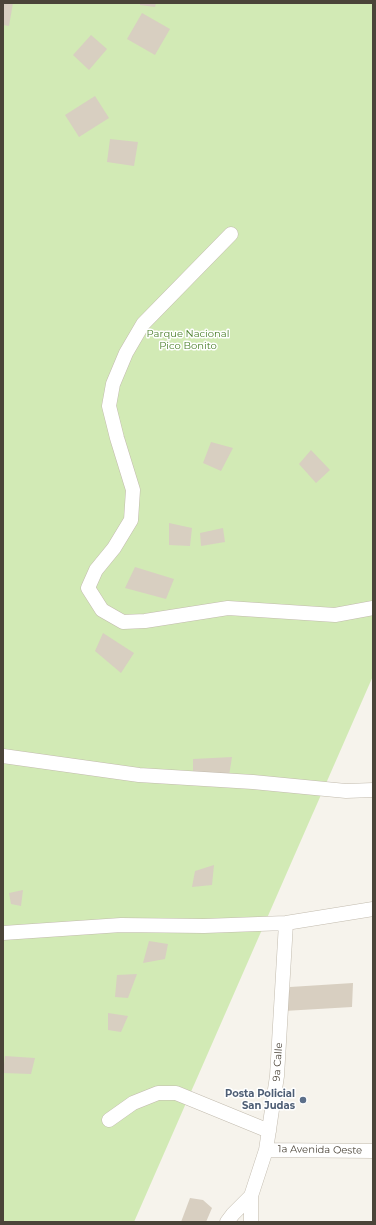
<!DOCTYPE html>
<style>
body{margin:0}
#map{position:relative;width:376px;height:1225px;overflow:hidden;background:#f6f3ec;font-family:Montserrat,sans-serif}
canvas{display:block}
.frame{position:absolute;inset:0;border:4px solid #4b4439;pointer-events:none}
</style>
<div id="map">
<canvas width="376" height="1225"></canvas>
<div class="frame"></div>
</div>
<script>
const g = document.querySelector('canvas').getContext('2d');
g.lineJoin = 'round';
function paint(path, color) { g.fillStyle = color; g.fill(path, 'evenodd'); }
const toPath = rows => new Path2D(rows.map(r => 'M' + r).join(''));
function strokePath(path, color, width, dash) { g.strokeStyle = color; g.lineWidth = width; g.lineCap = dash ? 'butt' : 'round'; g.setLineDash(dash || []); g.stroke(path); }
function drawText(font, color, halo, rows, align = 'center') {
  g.font = font + ' Montserrat,sans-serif'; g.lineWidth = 3; g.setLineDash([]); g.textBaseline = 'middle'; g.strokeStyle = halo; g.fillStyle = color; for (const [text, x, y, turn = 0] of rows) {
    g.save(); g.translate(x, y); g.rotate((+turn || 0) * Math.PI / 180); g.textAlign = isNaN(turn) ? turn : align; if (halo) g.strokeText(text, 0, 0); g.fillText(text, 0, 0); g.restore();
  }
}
const green = toPath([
 [3,3,373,3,373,676,134,1222,3,1222]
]);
const building = toPath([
 [3,3,13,3,9,26,3,25],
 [140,3,156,3,155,7,140,5],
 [142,13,170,29,155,55,127,39],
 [91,35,107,49,89,70,73,55],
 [95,96,109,118,79,137,65,115],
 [110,139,138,142,134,166,107,162],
 [211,442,233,448,221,471,203,463],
 [311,450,330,470,316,483,299,464],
 [169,523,192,528,190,546,169,545],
 [223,528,225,542,201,546,200,533],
 [135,567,174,579,166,599,125,588],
 [103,633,134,653,121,673,95,651],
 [232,757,229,776,193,773,193,759],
 [214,865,212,885,192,887,195,871],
 [23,890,21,906,11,904,9,893],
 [149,941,168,944,165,959,143,963],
 [137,974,128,998,115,997,117,975],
 [353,983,352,1007,284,1011,290,987],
 [108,1013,128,1016,121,1032,108,1030],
 [5,1056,35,1058,31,1074,3,1073],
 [190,1198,203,1200,212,1208,206,1222,181,1222]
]);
const street = toPath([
 [231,234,143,324,126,353,113,384,109,406,117,438,133,490,131,520,114,548,96,570,88,588,102,610,123,622,145,621,228,608,335,615,373,608],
 [3,756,139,775,253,782,346,791,373,790],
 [3,933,121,925,204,926,286,923,373,909],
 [109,1120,133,1103,158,1093,176,1093,269,1131],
 [266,1150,373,1151],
 [227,1222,233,1214,251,1196],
 [251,1222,251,1196,266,1150,277,1076,286,923]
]);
const markers = [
 [303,1100,4,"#5c6f8a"]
];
const parkNames = [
 ["Parque Nacional",188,334],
 ["Pico Bonito",188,346]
];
const streetNames = [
 ["9a Calle",278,1062,-86],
 ["1a Avenida Oeste",320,1150,1]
];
const serviceNames = [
 ["Posta Policial",295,1094],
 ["San Judas",295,1106]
];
paint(green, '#d2eab5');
paint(building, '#d8cfc1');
strokePath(street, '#c2bbae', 15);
strokePath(street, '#fff', 14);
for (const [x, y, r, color] of markers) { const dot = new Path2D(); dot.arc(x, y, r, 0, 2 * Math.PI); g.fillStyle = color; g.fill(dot); strokePath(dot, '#fff', 1.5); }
drawText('10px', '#4a7f2a', '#fff', parkNames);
drawText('10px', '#4b4439', '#fff', streetNames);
drawText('bold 10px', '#4e5e75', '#fff', serviceNames, 'right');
</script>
